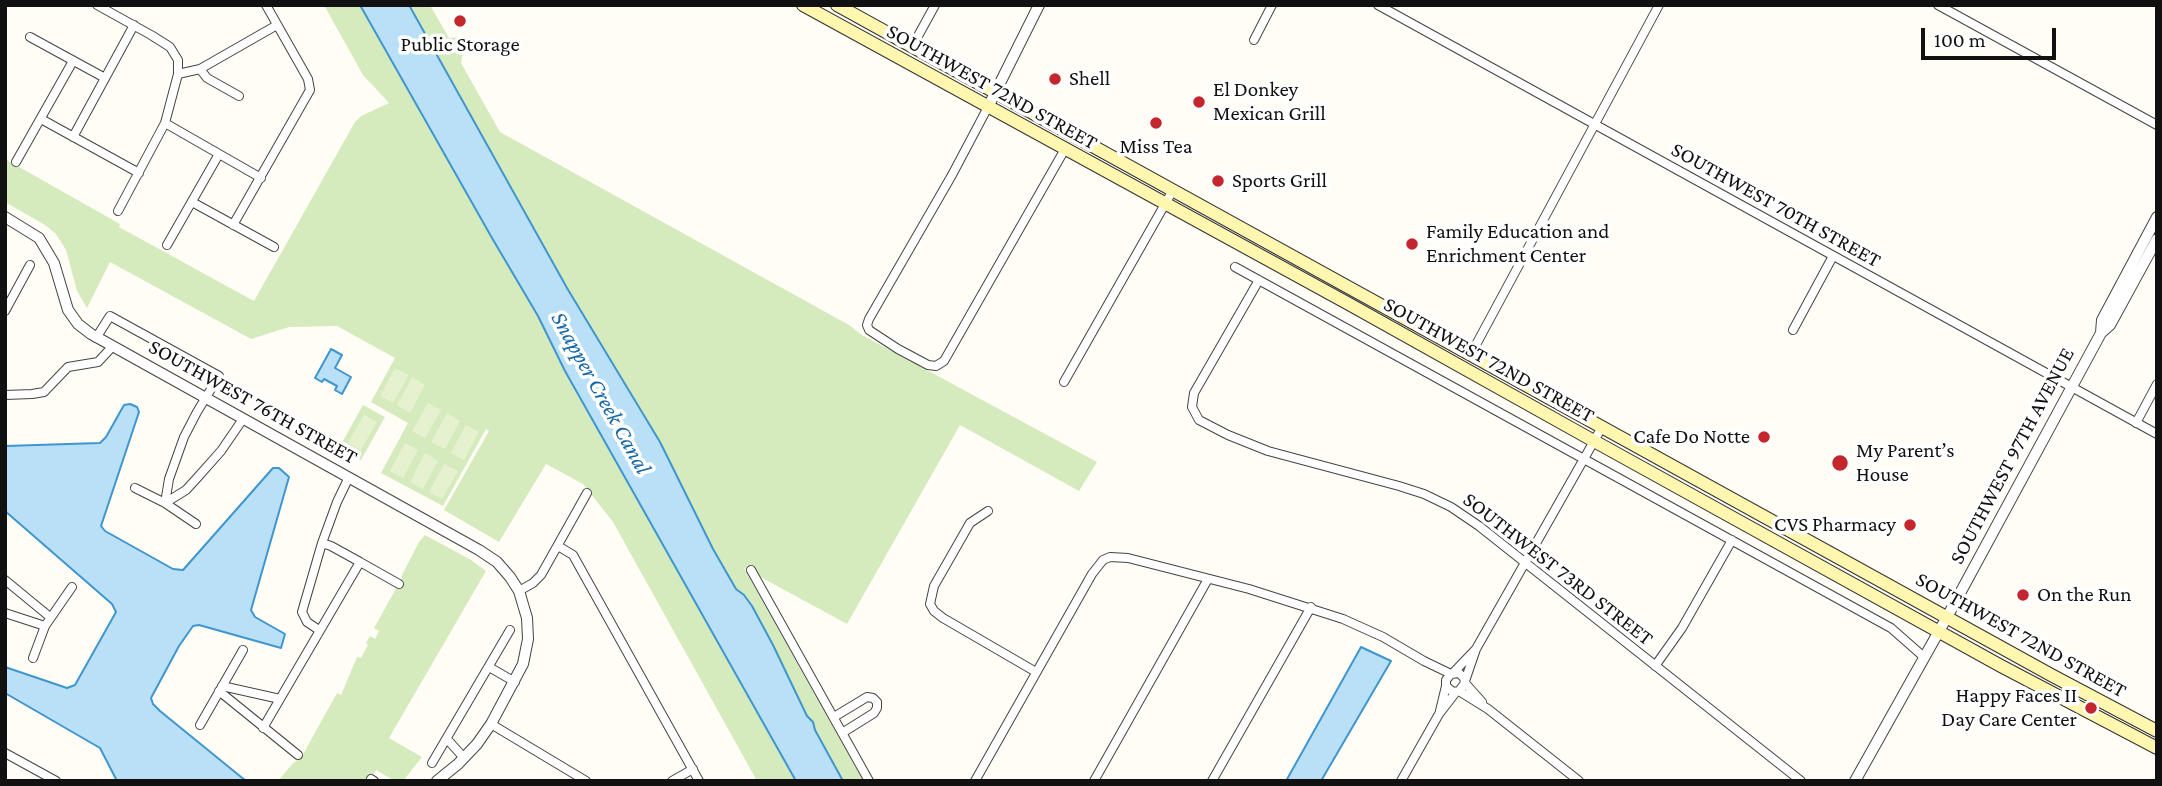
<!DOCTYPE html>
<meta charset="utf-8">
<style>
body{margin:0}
#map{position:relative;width:2162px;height:786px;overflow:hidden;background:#fffdf5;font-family:"Crimson Pro",serif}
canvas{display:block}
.frame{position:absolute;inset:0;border:7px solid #111;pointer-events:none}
.scale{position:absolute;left:1921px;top:28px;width:135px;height:32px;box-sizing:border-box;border:4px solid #111;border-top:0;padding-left:9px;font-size:21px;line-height:24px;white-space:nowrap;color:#111;-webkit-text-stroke:5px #fff;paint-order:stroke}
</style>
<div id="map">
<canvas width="2162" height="786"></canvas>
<div class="frame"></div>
<div class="scale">100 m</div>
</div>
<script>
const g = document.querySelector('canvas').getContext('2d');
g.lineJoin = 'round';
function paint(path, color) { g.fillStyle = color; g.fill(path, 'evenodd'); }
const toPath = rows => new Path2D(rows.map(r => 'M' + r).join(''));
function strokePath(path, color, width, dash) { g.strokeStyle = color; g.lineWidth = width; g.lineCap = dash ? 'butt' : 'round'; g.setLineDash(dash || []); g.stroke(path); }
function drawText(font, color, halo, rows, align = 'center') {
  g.font = font + ' "Crimson Pro",serif'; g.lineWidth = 7; g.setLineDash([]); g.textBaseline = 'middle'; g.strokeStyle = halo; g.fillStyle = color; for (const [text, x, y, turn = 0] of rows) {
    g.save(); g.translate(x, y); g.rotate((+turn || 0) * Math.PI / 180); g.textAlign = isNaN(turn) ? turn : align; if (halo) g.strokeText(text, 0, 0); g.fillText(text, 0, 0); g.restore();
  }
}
const green = toPath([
 [324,5,360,5,492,238,538,316,565,371,796,781,757,781,613,522,583,484,546,464,499,542,444,510,489,431,486,429,443,506,381,473,408,423,371,402,395,358,337,326,289,327,251,339,110,262,87,308,77,291,66,250,56,234,45,225,5,202,5,159,120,224,119,227,254,301,355,122,361,116,389,103,363,75],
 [409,5,430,5,449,38,462,37,470,41,463,53,461,63,500,132,849,325,862,335,1097,462,1079,491,960,425,847,624,744,568,863,781,843,781,815,730,815,726,807,717,773,645,752,606,744,595,736,589,713,549,660,442,567,288],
 [363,405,385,417,361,460,339,448],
 [425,535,471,560,486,571,389,738,422,757,403,781,395,781,376,770,369,781,278,781,293,763,301,758,337,693,341,695,357,657,361,658,368,645,366,643,370,636,375,639,379,631,374,628,402,578,402,575,419,542]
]);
const pitch = toPath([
 [395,368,409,375,393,403,380,396],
 [412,377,425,385,410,413,397,405],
 [428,403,441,410,425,438,412,431],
 [447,413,460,421,445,449,431,442],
 [364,415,377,422,361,450,348,443],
 [466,425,479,432,464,460,451,453],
 [405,443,418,450,403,478,390,471],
 [425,453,438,461,423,489,410,482],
 [444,464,458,471,442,499,429,492]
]);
const water = toPath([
 [360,5,409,5,567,288,660,442,713,549,736,589,744,595,752,606,773,645,807,716,813,722,815,730,843,781,796,781,565,371,538,316,492,238,360,5],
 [331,349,342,355,335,368,351,377,342,394,335,390,337,386,324,379,322,382,315,378,331,349],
 [130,404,137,407,139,412,101,526,105,531,173,569,183,570,273,468,279,468,289,477,251,610,255,617,285,634,281,648,199,625,193,626,179,646,151,698,153,704,160,711,246,781,117,781,100,748,5,693,5,667,67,688,75,685,116,612,112,604,5,511,5,446,100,443,106,437,124,405,130,404],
 [1361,647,1391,661,1321,781,1286,781,1361,647]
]);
const minor = toPath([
 [97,5,151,35,170,47,178,60,178,74],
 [1378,5,2157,434],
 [1938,5,2157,125],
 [30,37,105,78],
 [1254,40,1272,5],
 [912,47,935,5],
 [200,69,207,78,239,96],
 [988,107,952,175,869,319,867,325,869,330,898,349,928,365,936,366,944,361,1065,149],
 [41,119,139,173],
 [165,123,261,178],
 [73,137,134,25],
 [16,162,73,61],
 [192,202,274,247],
 [118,211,165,123,178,74,200,69,277,25],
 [233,225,310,90,308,79,266,5],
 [167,245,219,154],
 [1235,267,1891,628,1924,657],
 [1259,280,1194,393,1192,407,1199,420,1228,435,1268,451,1399,486,1424,494,1451,507,1479,526,1801,781],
 [5,311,30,265],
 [1793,330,1833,256],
 [96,338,110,316,219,376,197,412,184,437,169,479,165,503],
 [1471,354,1659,5],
 [1064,382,1173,190],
 [5,395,32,394,44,392,68,367,98,362,112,347],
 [2136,423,2157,384],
 [135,488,165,503,196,524],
 [165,503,186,490,197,478,221,451,243,419],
 [988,511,970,523,934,586,930,604,934,611,943,618,1036,672],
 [558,546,573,555,699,781],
 [360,562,399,584],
 [751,570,869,781],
 [5,580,50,617],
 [519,591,533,583,541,575,587,493],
 [5,613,45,626],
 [319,630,307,622,302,612,322,543],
 [33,658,45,626,72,587],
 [1655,666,1682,628,1732,540],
 [489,667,515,682],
 [1453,673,1476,649],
 [1465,681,1476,649,1602,427],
 [1465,683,1482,702],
 [222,686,280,699],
 [219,691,298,755],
 [1459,691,1488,709,1579,781],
 [1440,711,1446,686],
 [834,717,867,697,873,698,877,702,877,708,874,713,842,733],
 [491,724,586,781],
 [200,725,243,650],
 [263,728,360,562,331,546,322,543,337,502,349,477],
 [447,739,464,758],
 [5,753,56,781],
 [432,763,510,630],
 [371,779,374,781],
 [672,781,693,769],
 [975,781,1092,574,1103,560,1110,557,1128,558,1249,589,1343,619,1383,637,1424,661,1451,674,1459,673,1464,678,1465,683,1459,691,1453,692,1446,686,1446,680,1451,674],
 [1094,781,1208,579],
 [1212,781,1311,607],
 [1401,781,1439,714,1456,692]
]);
const tertiary = toPath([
 [988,107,1039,5],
 [5,217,39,238,54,263,68,310,78,324,91,334,479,550,497,562,510,577,519,591,527,618,528,639,523,664,491,724,477,744,458,764,437,781],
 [2101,333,2102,320,2157,217],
 [1855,781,1952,608,2101,333,2110,325,2157,239]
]);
const secondary = toPath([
 [803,5,1349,304,1594,441,2001,666,2157,748],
 [837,5,2053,676,2157,731]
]);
const markers = [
 [460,21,7,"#c4262e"],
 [1055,79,7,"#c4262e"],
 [1199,102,7,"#c4262e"],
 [1156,123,7,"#c4262e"],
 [1218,181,7,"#c4262e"],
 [1412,244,7,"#c4262e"],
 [1764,437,7,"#c4262e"],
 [1840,463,9,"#c4262e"],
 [1910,525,7,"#c4262e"],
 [2023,595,7,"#c4262e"],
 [2091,708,7,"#c4262e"]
];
const poiNames = [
 ["Public Storage",460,45,"center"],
 ["Shell",1069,79],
 ["El Donkey",1213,90],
 ["Mexican Grill",1213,114],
 ["Miss Tea",1156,147,"center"],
 ["Sports Grill",1232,181],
 ["Family Education and",1426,232],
 ["Enrichment Center",1426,256],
 ["Cafe Do Notte",1750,437,"right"],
 ["My Parent’s",1856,451],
 ["House",1856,475],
 ["CVS Pharmacy",1896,525,"right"],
 ["On the Run",2037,595],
 ["Happy Faces II",2077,696,"right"],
 ["Day Care Center",2077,720,"right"]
];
const streetNames = [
 ["SOUTHWEST 72ND STREET",992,87,29],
 ["SOUTHWEST 70TH STREET",1776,205,29],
 ["SOUTHWEST 72ND STREET",1489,360,29],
 ["SOUTHWEST 76TH STREET",253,402,29],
 ["SOUTHWEST 97TH AVENUE",2012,456,-62],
 ["SOUTHWEST 73RD STREET",1558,569,38],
 ["SOUTHWEST 72ND STREET",2021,635,29]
];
const waterNames = [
 ["Snapper Creek Canal",601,393,61]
];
paint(green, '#d5ebbd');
paint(pitch, '#e6f2cf');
paint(water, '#b9e0f7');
strokePath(water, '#3f96cf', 2);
strokePath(minor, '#444', 10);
strokePath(tertiary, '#444', 12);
strokePath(secondary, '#333', 14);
strokePath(minor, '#fff', 8);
strokePath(tertiary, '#fff', 10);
strokePath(secondary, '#fff6b0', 12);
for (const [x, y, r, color] of markers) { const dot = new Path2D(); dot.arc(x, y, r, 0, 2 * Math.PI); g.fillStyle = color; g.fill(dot); strokePath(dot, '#fff', 2.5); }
drawText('21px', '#111', '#fff', poiNames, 'left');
drawText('21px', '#111', '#fff', streetNames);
drawText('italic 23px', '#1768a6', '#fff', waterNames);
</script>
